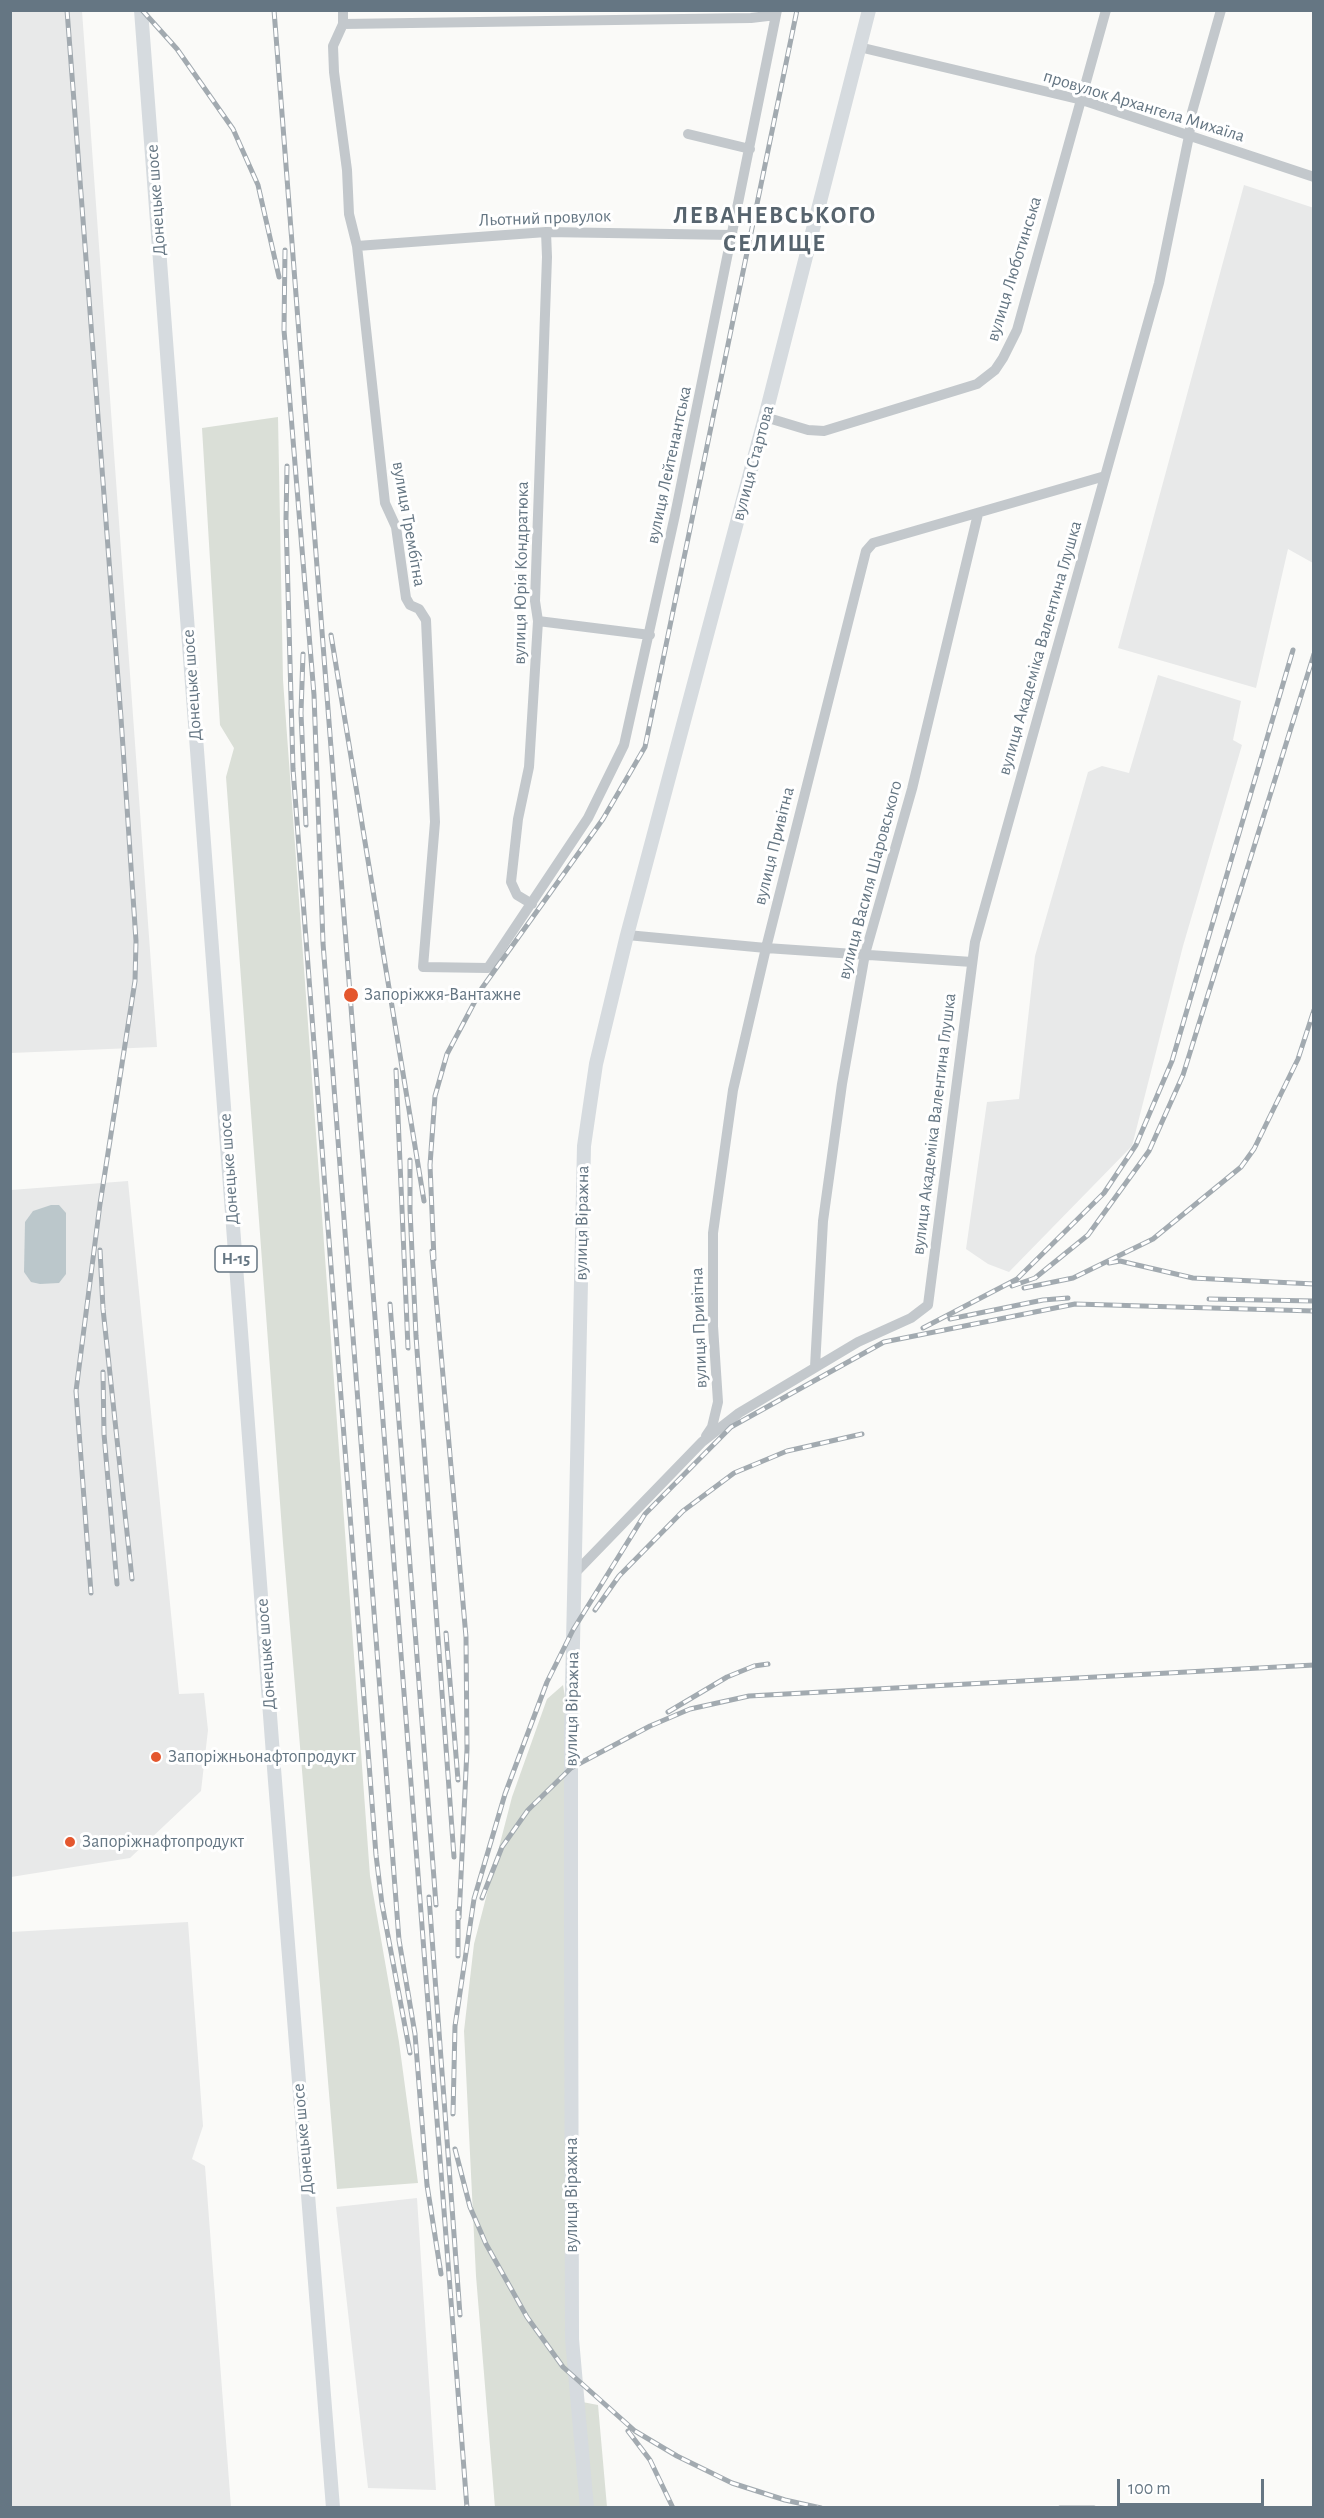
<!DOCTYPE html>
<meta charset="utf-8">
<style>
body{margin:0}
#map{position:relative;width:1324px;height:2518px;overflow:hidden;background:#fafaf8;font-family:"Alegreya Sans",sans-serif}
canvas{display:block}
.frame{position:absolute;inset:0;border:12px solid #657683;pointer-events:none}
.scale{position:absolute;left:1117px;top:2479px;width:147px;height:27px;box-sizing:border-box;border:3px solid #657683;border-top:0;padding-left:8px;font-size:18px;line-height:21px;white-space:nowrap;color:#657683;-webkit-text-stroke:4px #fff;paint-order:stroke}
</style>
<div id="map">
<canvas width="1324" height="2518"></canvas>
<div class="frame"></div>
<div class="scale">100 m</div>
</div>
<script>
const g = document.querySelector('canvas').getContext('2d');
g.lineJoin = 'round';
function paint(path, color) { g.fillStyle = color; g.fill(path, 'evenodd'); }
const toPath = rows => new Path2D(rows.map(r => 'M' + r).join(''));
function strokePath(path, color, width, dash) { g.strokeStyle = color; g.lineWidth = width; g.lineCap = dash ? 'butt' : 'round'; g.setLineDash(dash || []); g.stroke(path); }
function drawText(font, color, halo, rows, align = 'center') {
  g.font = font + ' "Alegreya Sans",sans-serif'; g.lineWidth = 6; g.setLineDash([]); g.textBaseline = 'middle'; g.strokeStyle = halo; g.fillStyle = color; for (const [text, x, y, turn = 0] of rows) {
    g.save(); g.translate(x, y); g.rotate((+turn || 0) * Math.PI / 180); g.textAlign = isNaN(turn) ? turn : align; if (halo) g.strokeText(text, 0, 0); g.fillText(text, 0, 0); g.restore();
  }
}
const built = toPath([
 [10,11,82,11,157,1047,11,1053],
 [1244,185,1314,208,1313,563,1288,549,1256,688,1118,648],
 [1158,675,1241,701,1233,740,1242,745,1183,946,1132,1146,1009,1272,988,1264,966,1249,987,1102,1019,1099,1035,956,1088,772,1102,766,1129,773],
 [128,1181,179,1694,204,1693,208,1730,201,1791,130,1858,11,1877,11,1190],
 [188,1922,203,2126,192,2159,205,2166,231,2507,11,2507,11,1932],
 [417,2198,436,2490,368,2488,336,2207]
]);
const green = toPath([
 [278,417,283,680,370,1876,399,2042,418,2183,337,2189,283,1543,226,777,234,748,220,725,202,428],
 [563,1685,571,1733,577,2401,598,2405,607,2507,495,2508,476,2276,464,2031,474,1944,512,1797,547,1699]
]);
const water = toPath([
 [51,1205,59,1205,66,1213,66,1274,59,1283,40,1284,31,1282,24,1272,25,1222,33,1211]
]);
const minor = toPath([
 [343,10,343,24,333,46,334,72,347,170,349,214,357,246,385,503,396,527,406,598,410,605,419,609,426,620,435,822,423,967,488,968,588,818,624,745,675,515,777,10],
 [343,24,751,18,776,15],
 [859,47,1082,100,1314,177],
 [688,134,750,149],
 [357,246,546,232,733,235],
 [765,417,808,430,824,431,977,384,995,370,1003,358,1017,330,1106,10],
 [538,621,650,635],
 [532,904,517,895,511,882,518,819,529,767,538,621,535,601,547,257,546,232],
 [627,935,766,948,972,962],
 [815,1367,823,1221,842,1084,865,954,912,789,978,514],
 [706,1436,712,1427,718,1402,713,1326,713,1233,733,1090,766,948,866,551,873,543,1105,476],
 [574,1574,702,1442,739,1413,858,1342,911,1318,928,1305,975,942,1159,283,1189,136,1192,112,1221,10]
]);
const major = toPath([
 [141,10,275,1781,333,2508],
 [587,2508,572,2339,571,1915,571,1733,584,1146,596,1064,627,935,765,417,869,10]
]);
const rail = toPath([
 [67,10,121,718,136,941,135,981,100,1204,76,1391,91,1593],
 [142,10,177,49,233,129,258,185,279,277],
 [274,10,467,2508],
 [285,250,284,330,314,695,323,943,399,1940,415,2034,427,2185,441,2274],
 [287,466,286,519,293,769,376,1855,382,1904,410,2053],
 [331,635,424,1201],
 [303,654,301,713,306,825],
 [396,1070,408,1348],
 [410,1160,410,1210,416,1336,454,1857],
 [100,1250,103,1309,132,1579],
 [432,1251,466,1637,467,1749,459,1918],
 [434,1259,430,1165,435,1096,447,1054,482,988,603,819,645,747,797,10],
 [1109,1263,1120,1261,1193,1278,1314,1284],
 [1012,1286,1035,1278,1088,1235,1149,1151,1183,1075,1314,654],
 [1024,1288,1073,1278,1153,1239,1241,1167,1254,1149,1298,1059,1314,1010],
 [1209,1299,1314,1301],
 [390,1304,436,1905],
 [950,1319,1043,1300,1068,1298],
 [923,1328,1017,1279,1104,1193,1136,1145,1172,1061,1293,650],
 [103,1372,104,1434,117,1584],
 [595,1610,619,1576,683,1511,734,1473,787,1451,862,1434],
 [446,1633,458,1780],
 [668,1712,727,1677,754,1666,768,1664],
 [429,1897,460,2315],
 [482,1898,502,1847,528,1810,571,1768,650,1726,690,1709,749,1696,1314,1665],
 [458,1956,458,1911],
 [453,2114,455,2026,474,1899,505,1794,547,1682,573,1630,645,1514,731,1427,884,1342,1075,1304,1314,1311],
 [455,2149,470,2207,486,2244,527,2317,563,2367,635,2431,677,2456,732,2483,785,2500,821,2508],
 [628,2431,650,2460,673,2508],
 [1060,2508,1094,2508]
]);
const markers = [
 [351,995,8,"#e4572e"],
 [156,1757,6,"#e4572e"],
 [70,1842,6,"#e4572e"]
];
const shields = [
 [236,1259,42]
];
const shieldNames = [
 ["Н-15",236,1259]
];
const streetNames = [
 ["провулок Архангела Михаїла",1144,106,17],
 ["Донецьке шосе",156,200,-94],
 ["Льотний провулок",545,218,-2],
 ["вулиця Люботинська",1014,269,-73],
 ["вулиця Стартова",753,463,-75],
 ["вулиця Лейтенантська",669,465,-78],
 ["вулиця Трембітна",409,524,80],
 ["вулиця Юрія Кондратюка",521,573,-89],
 ["вулиця Академіка Валентина Глушка",1040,648,-74],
 ["Донецьке шосе",192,685,-94],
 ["вулиця Привітна",774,846,-76],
 ["вулиця Василя Шаровського",870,880,-75],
 ["вулиця Академіка Валентина Глушка",934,1124,-83],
 ["Донецьке шосе",229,1169,-94],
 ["вулиця Віражна",582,1223,-89],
 ["вулиця Привітна",699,1328,-92],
 ["Донецьке шосе",266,1654,-94],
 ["вулиця Віражна",572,1709,-89],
 ["Донецьке шосе",303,2139,-95],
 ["вулиця Віражна",572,2195,-90]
];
const poiNames = [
 ["Запоріжжя-Вантажне",364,995],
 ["Запоріжньонафтопродукт",168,1757],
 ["Запоріжнафтопродукт",82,1842]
];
const districtNames = [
 ["ЛЕВАНЕВСЬКОГО",775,216],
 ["СЕЛИЩЕ",775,244]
];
paint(built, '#e8e9e9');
paint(green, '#dadfd7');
paint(water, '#bbc7cb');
strokePath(minor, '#c3c8cc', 10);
strokePath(major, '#d6dbdf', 14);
strokePath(rail, '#a2aab0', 5);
strokePath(rail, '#fff', 3, [9]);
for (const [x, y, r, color] of markers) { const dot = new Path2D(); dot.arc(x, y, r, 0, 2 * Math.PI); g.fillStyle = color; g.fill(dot); strokePath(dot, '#fff', 2); }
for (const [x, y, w] of shields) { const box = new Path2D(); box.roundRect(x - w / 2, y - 13, w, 26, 4.5); g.fillStyle = '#fff'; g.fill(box); strokePath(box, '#657683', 1.5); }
drawText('bold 16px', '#657683', null, shieldNames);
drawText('18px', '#657683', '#fff', streetNames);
drawText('18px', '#657683', '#fff', poiNames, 'left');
g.letterSpacing = '1.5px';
drawText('bold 24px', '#57646e', '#fff', districtNames);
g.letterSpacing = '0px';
</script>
